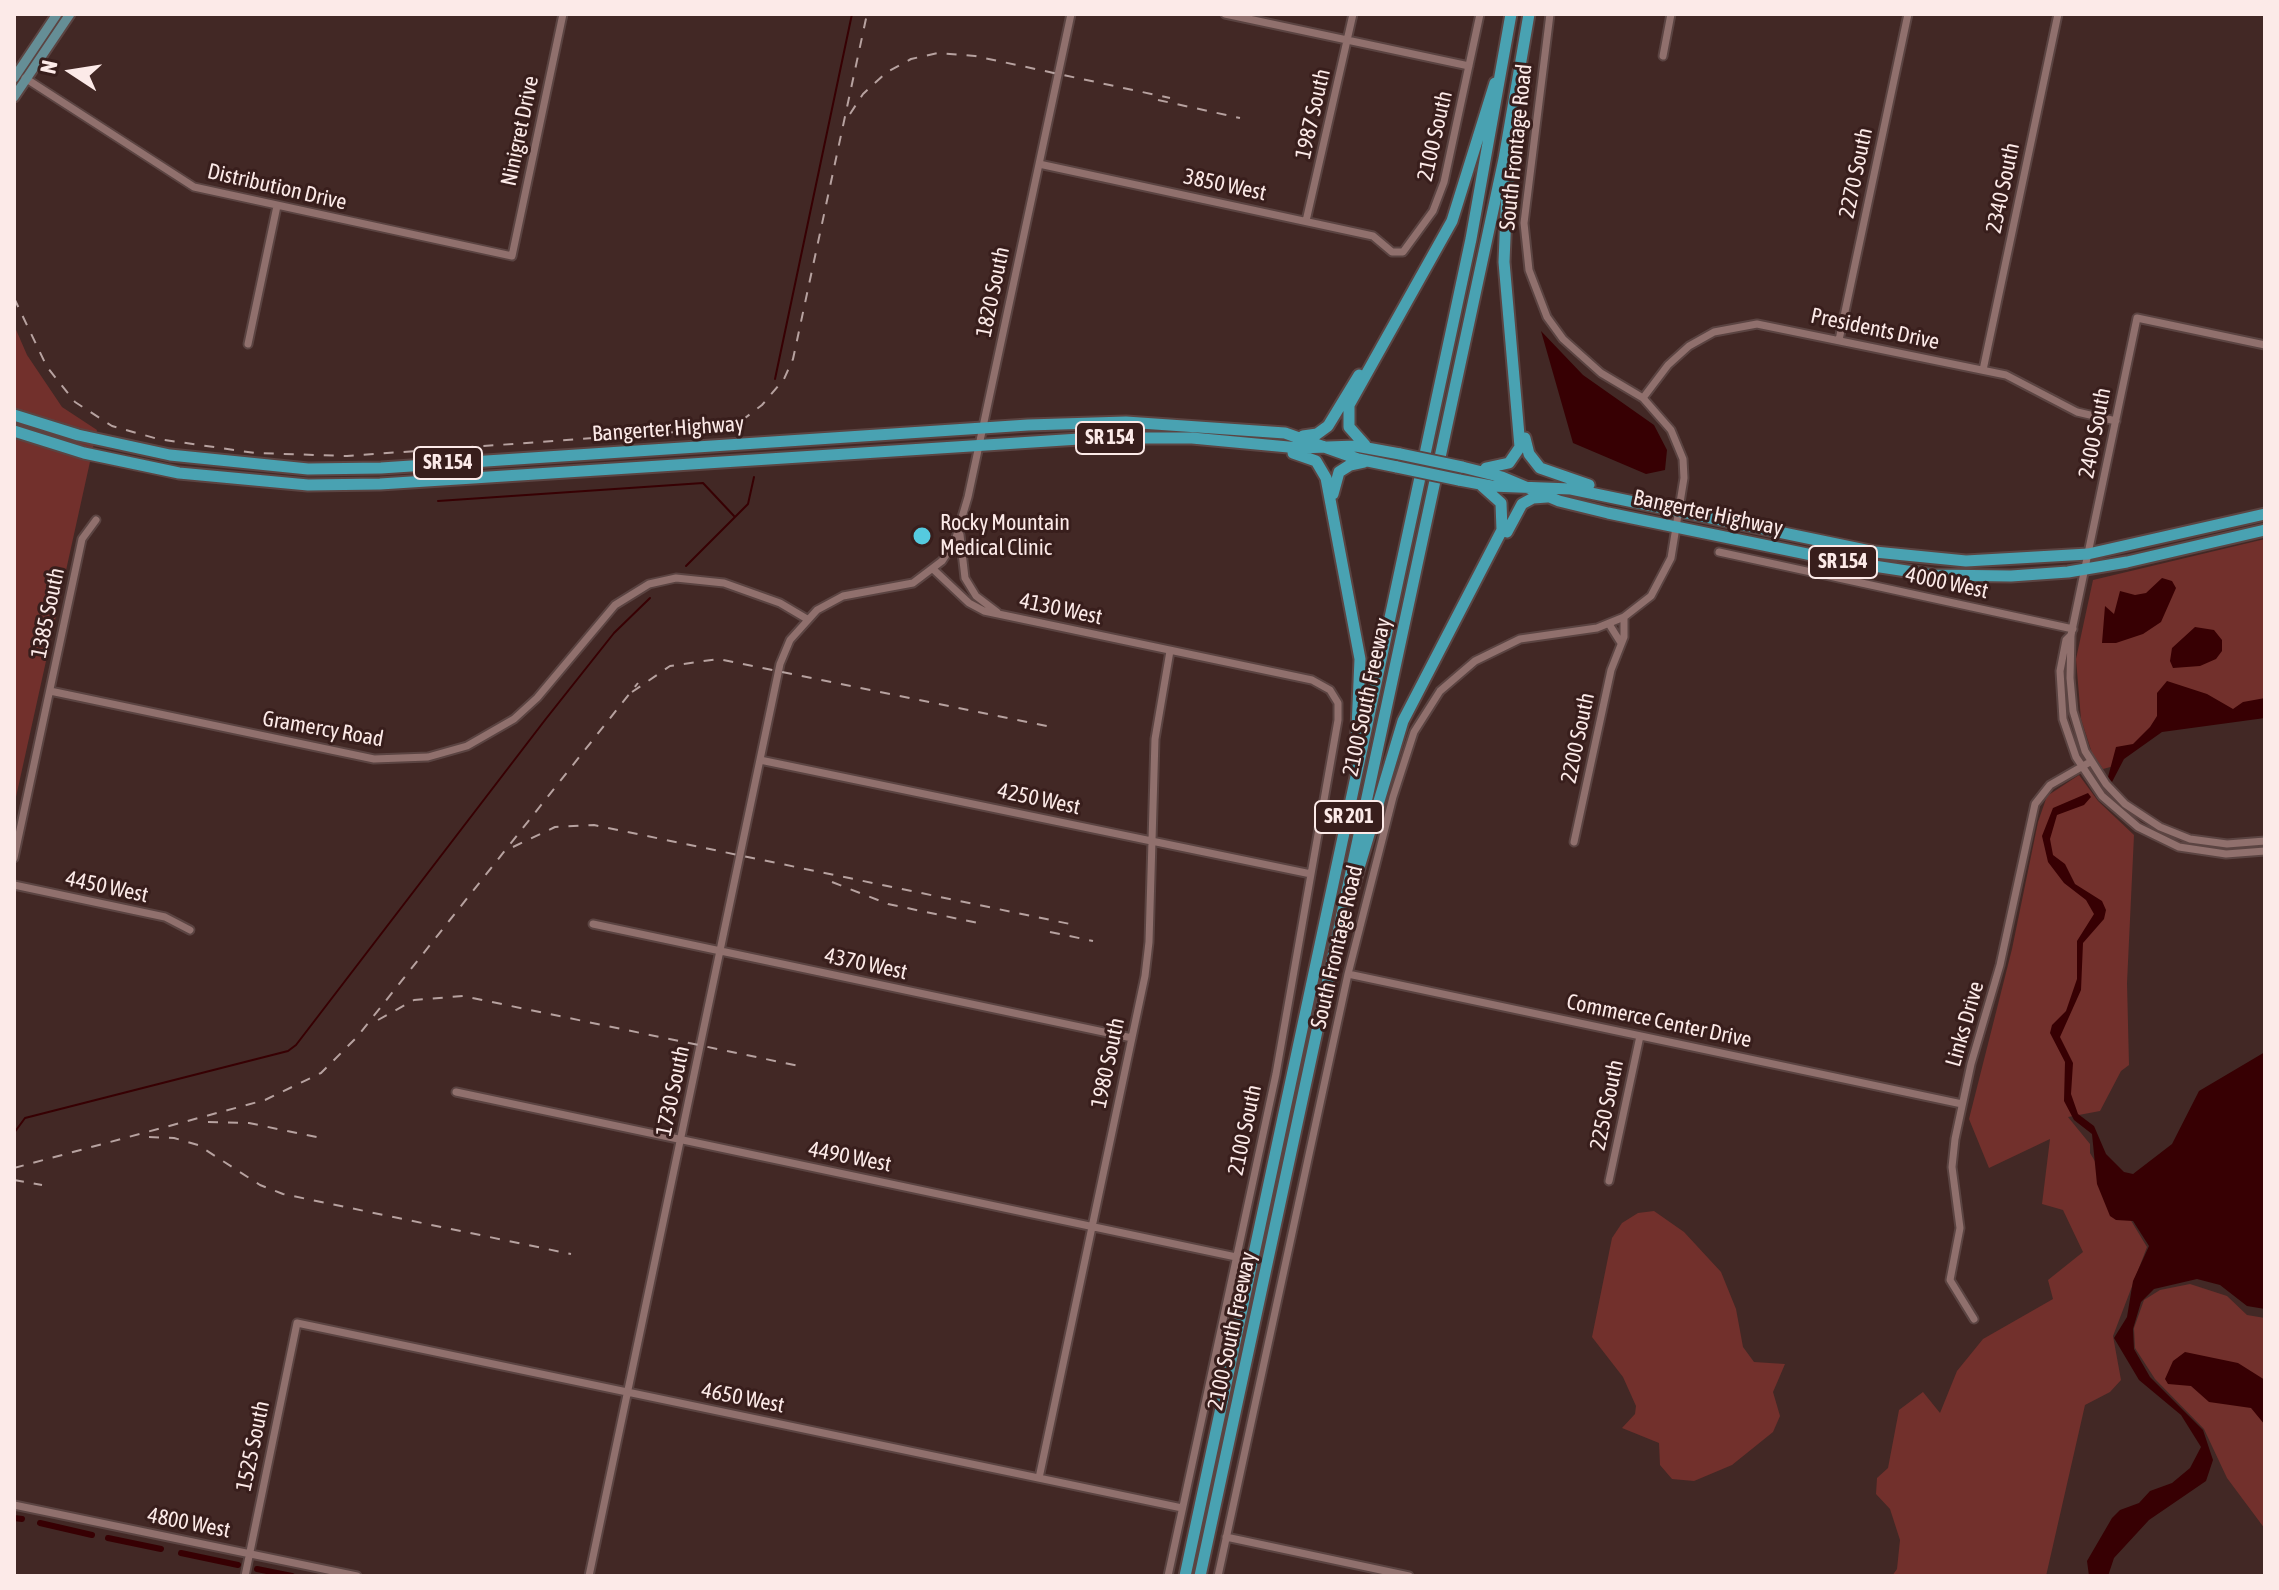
<!DOCTYPE html>
<style>
body{margin:0}
#map{position:relative;width:2279px;height:1590px;overflow:hidden;background:#422825;font-family:"Asap Condensed",sans-serif}
canvas{display:block}
.frame{position:absolute;inset:0;border:16px solid #fceae8;pointer-events:none}
.north{position:absolute;left:32px;top:32px;width:80px;height:80px;-webkit-text-stroke:6px #381e1c;paint-order:stroke;rotate:282deg;font-size:22px;font-weight:700;line-height:32px;text-align:center;color:#fceae8}
.north::after{content:'';display:block;margin:auto;width:28px;height:36px;background:#fceae8;clip-path:polygon(50% 0,100% 100%,50% 72%,0 100%)}
</style>
<div id="map">
<canvas width="2279" height="1590"></canvas>
<div class="frame"></div>
<div class="north">N</div>
</div>
<script>
const g = document.querySelector('canvas').getContext('2d');
g.lineJoin = 'round';
function paint(path, color) { g.fillStyle = color; g.fill(path, 'evenodd'); }
const toPath = rows => new Path2D(rows.map(r => 'M' + r).join(''));
function strokePath(path, color, width, dash) { g.strokeStyle = color; g.lineWidth = width; g.lineCap = dash ? 'butt' : 'round'; g.setLineDash(dash || []); g.stroke(path); }
function drawText(font, color, halo, rows, align = 'center') {
  g.font = font + ' "Asap Condensed",sans-serif'; g.lineWidth = 6; g.setLineDash([]); g.textBaseline = 'middle'; g.strokeStyle = halo; g.fillStyle = color; for (const [text, x, y, turn = 0] of rows) {
    g.save(); g.translate(x, y); g.rotate((+turn || 0) * Math.PI / 180); g.textAlign = isNaN(turn) ? turn : align; if (halo) g.strokeText(text, 0, 0); g.fillText(text, 0, 0); g.restore();
  }
}
const green = toPath([
 [14,325,27,355,62,407,97,430,14,806],
 [2265,539,2265,707,2156,728,2114,766,2103,769,2092,753,2081,719,2076,659,2093,580],
 [2079,775,2098,801,2134,835,2127,983,2129,1065,2121,1071,2100,1111,2068,1117,2090,1144,2090,1153,2147,1247,2113,1336,2121,1380,2110,1392,2085,1405,2046,1576,1892,1576,1897,1569,1900,1540,1890,1509,1876,1494,1877,1478,1888,1468,1899,1410,1923,1392,1940,1413,1957,1371,1983,1339,2053,1299,2048,1280,2083,1252,2063,1210,2042,1204,2050,1139,1989,1168,1969,1119,2012,949,2038,822,2047,796],
 [1654,1211,1684,1232,1721,1272,1736,1309,1743,1347,1754,1362,1785,1364,1773,1392,1780,1416,1773,1432,1732,1465,1694,1481,1672,1479,1660,1465,1659,1443,1622,1428,1635,1414,1636,1406,1623,1377,1592,1337,1612,1238,1622,1223,1638,1213],
 [2190,1284,2227,1296,2247,1315,2265,1318,2265,1529,2227,1478,2204,1429,2155,1379,2135,1348,2134,1328,2144,1300,2160,1290]
]);
const water = toPath([
 [1541,331,1583,375,1654,425,1667,450,1665,470,1646,474,1573,443],
 [2162,578,2172,581,2176,588,2161,622,2143,634,2116,643,2102,643,2105,606,2114,614,2120,591,2135,595,2146,593],
 [2195,627,2214,630,2222,640,2222,651,2216,659,2200,666,2173,668,2170,661,2172,648],
 [2167,681,2207,694,2233,709,2243,702,2265,698,2265,718,2162,732,2124,759,2112,782,2108,777,2116,747,2133,744,2150,727,2157,716,2157,693],
 [2088,793,2091,797,2084,805,2057,815,2050,839,2053,855,2065,864,2075,884,2102,901,2106,910,2104,919,2083,943,2081,990,2060,1037,2073,1063,2071,1094,2078,1114,2094,1126,2106,1154,2124,1172,2133,1174,2172,1144,2199,1091,2265,1052,2265,1309,2247,1306,2220,1285,2197,1279,2154,1289,2141,1302,2133,1329,2134,1349,2150,1377,2203,1430,2213,1460,2206,1481,2149,1520,2114,1558,2108,1576,2089,1576,2087,1561,2112,1518,2120,1510,2139,1503,2150,1491,2172,1483,2190,1468,2201,1447,2181,1415,2139,1380,2114,1338,2127,1317,2133,1281,2149,1246,2133,1221,2116,1220,2110,1216,2097,1184,2092,1134,2074,1120,2064,1101,2065,1062,2050,1033,2052,1025,2066,1011,2077,979,2077,941,2094,914,2086,900,2064,883,2048,862,2042,836,2053,808],
 [2185,1352,2238,1363,2265,1380,2265,1425,2251,1408,2209,1402,2191,1386,2168,1384,2165,1379,2173,1361]
]);
const stream = toPath([
 [775,379,852,14],
 [438,501,703,483,734,516],
 [686,566,748,504,754,477],
 [14,1133,25,1118,288,1051,296,1045,545,720,614,633,650,598]
]);
const canal = toPath([
 [14,1518,22,1519],
 [40,1523,92,1535],
 [108,1538,161,1549],
 [181,1553,238,1565],
 [257,1569,292,1576]
]);
const minor = toPath([
 [1225,14,1469,66],
 [1663,56,1671,14],
 [25,78,194,187,512,256,563,14],
 [1039,164,1373,236,1392,252,1403,252,1433,211,1444,182,1480,14],
 [1306,221,1353,14],
 [1839,340,1908,14],
 [248,344,277,206],
 [2265,345,2137,318,2071,635,2070,678,2073,711,2085,751,2106,784,2125,804,2160,827,2190,839,2227,844,2265,841],
 [1983,370,2058,14],
 [1643,398,1668,365,1689,346,1714,332,1757,324,2006,375,2077,412,2116,421],
 [960,535,965,578,976,596,997,612],
 [1719,552,2073,629],
 [933,569,969,603,984,611,1312,680,1330,690,1338,703,1338,720,1276,1074,1168,1576],
 [1609,624,1621,643],
 [2071,635,2066,640,2060,671,2063,719,2076,757,2102,796,2138,827,2179,847,2226,854,2265,851],
 [50,691,374,759,428,757,467,746,514,719,537,698,615,605,649,584,676,578,724,583,780,603,807,619],
 [760,760,1311,874],
 [1574,842,1611,670,1624,637,1624,617],
 [14,858,82,539,96,520],
 [14,885,165,917,190,930],
 [593,924,1132,1038],
 [1348,974,1962,1104],
 [456,1092,1236,1257],
 [1609,1181,1640,1036],
 [1974,1319,1950,1280,1960,1228,1952,1167,1955,1139,1971,1064,2000,965,2035,804,2050,785,2090,762],
 [1039,1478,1145,976,1149,942,1155,739,1170,651],
 [14,1505,357,1576],
 [1226,1537,1409,1576],
 [245,1576,297,1323,1182,1508],
 [589,1576,780,664,790,640,817,610,843,596,913,583,942,561,955,541,968,497,1071,14],
 [1218,1576,1348,974,1393,797,1414,732,1440,691,1475,661,1520,639,1597,628,1624,617,1651,596,1671,558,1684,478,1683,459,1671,430,1643,398,1601,373,1563,339,1547,317,1529,270,1524,223,1550,14]
]);
const major = toPath([
 [14,78,57,14],
 [14,97,70,14]
]);
const highway = toPath([
 [14,415,78,435,170,455,308,469,381,468,1028,425,1126,422,1285,433,1358,459,1397,467],
 [14,431,84,453,179,473,308,485,380,484,1095,438,1192,438,1299,448,1356,446,1400,454],
 [1303,436,1317,434,1328,426,1359,375],
 [1525,438,1529,454,1540,468,1589,485],
 [1365,445,1349,427,1349,405,1452,221,1495,83],
 [1293,453,1316,461,1326,478,1360,659,1356,752],
 [1462,467,1502,477,1559,501,1608,513,1841,561,1933,575,2011,576,2068,572,2127,562,2265,530],
 [1486,468,1509,463,1520,447,1504,262,1507,188,1514,141],
 [1459,480,1491,486,1571,489,1875,552,1966,561,2088,554,2265,514],
 [1333,494,1339,472,1350,465,1364,462],
 [1507,532,1522,504,1533,498,1547,497],
 [1352,891,1403,721,1502,530,1501,503,1482,486],
 [1185,1576,1471,239,1511,14],
 [1200,1576,1504,159,1529,14]
]);
const rail = toPath([
 [1158,100,1240,118],
 [850,114,863,94,887,72,911,59,938,53,975,56,1170,98],
 [14,298,47,367,75,402,112,426,158,439,255,453,347,456,718,429,745,418,762,405,784,379,793,359,867,14],
 [632,692,670,666,718,659,1052,727],
 [513,847,555,827,594,825,1070,924],
 [832,882,888,904,978,923],
 [1050,932,1093,941],
 [378,1020,414,1000,463,996,804,1067],
 [208,1122,249,1123,326,1139],
 [149,1137,174,1138,198,1145,260,1185,283,1194,571,1254],
 [14,1168,265,1100,321,1073,357,1037,638,683],
 [14,1180,42,1185]
]);
const highwayBridge = toPath([
 [1400,454,1462,467],
 [1397,467,1459,480]
]);
const markers = [
 [922,536,10,"#55cadf"]
];
const shields = [
 [1110,438,68],
 [448,463,68],
 [1843,562,68],
 [1349,817,68]
];
const shieldNames = [
 ["SR 154",1110,438],
 ["SR 154",448,463],
 ["SR 154",1843,562],
 ["SR 201",1349,817]
];
const streetNames = [
 ["1987 South",1313,114,-77],
 ["Ninigret Drive",520,131,-78],
 ["2100 South",1435,136,-77],
 ["South Frontage Road",1516,147,-84],
 ["2270 South",1856,173,-78],
 ["3850 West",1225,185,12],
 ["Distribution Drive",277,187,13],
 ["2340 South",2003,188,-78],
 ["1820 South",993,292,-78],
 ["Presidents Drive",1875,329,12],
 ["Bangerter Highway",668,429,-4],
 ["2400 South",2095,433,-79],
 ["Bangerter Highway",1708,513,12],
 ["4000 West",1947,583,12],
 ["4130 West",1061,609,12],
 ["1385 South",48,613,-78],
 ["2100 South Freeway",1367,697,-78],
 ["Gramercy Road",323,729,10],
 ["2200 South",1578,738,-78],
 ["4250 West",1039,799,12],
 ["4450 West",107,887,12],
 ["South Frontage Road",1337,947,-77],
 ["4370 West",866,964,12],
 ["Commerce Center Drive",1659,1021,12],
 ["Links Drive",1965,1024,-74],
 ["1980 South",1108,1063,-78],
 ["1730 South",673,1091,-78],
 ["2250 South",1607,1105,-78],
 ["2100 South",1245,1130,-78],
 ["4490 West",850,1157,11],
 ["2100 South Freeway",1232,1331,-78],
 ["4650 West",743,1398,11],
 ["1525 South",253,1446,-78],
 ["4800 West",189,1523,11]
];
const poiNames = [
 ["Rocky Mountain",940,523],
 ["Medical Clinic",940,548]
];
paint(green, '#72302c');
paint(water, '#370003');
strokePath(stream, '#370003', 2);
strokePath(canal, '#370003', 6);
strokePath(minor, '#5b4442', 11);
strokePath(major, '#5b4442', 13);
strokePath(highway, '#5b4442', 15);
strokePath(minor, '#90706d', 7);
strokePath(major, '#658e96', 9);
strokePath(highway, '#49a2b2', 11);
strokePath(rail, '#b7a2a0', 2, [10, 10]);
strokePath(highwayBridge, '#5b4442', 15, []);
strokePath(highwayBridge, '#49a2b2', 11);
for (const [x, y, r, color] of markers) { const dot = new Path2D(); dot.arc(x, y, r, 0, 2 * Math.PI); g.fillStyle = color; g.fill(dot); strokePath(dot, '#381e1c', 3); }
for (const [x, y, w] of shields) { const box = new Path2D(); box.roundRect(x - w / 2, y - 16, w, 32, 6); g.fillStyle = '#381e1c'; g.fill(box); strokePath(box, '#fceae8', 2); }
drawText('bold 20px', '#fceae8', null, shieldNames);
drawText('22px', '#fceae8', '#381e1c', streetNames);
drawText('22px', '#fceae8', '#381e1c', poiNames, 'left');
</script>
